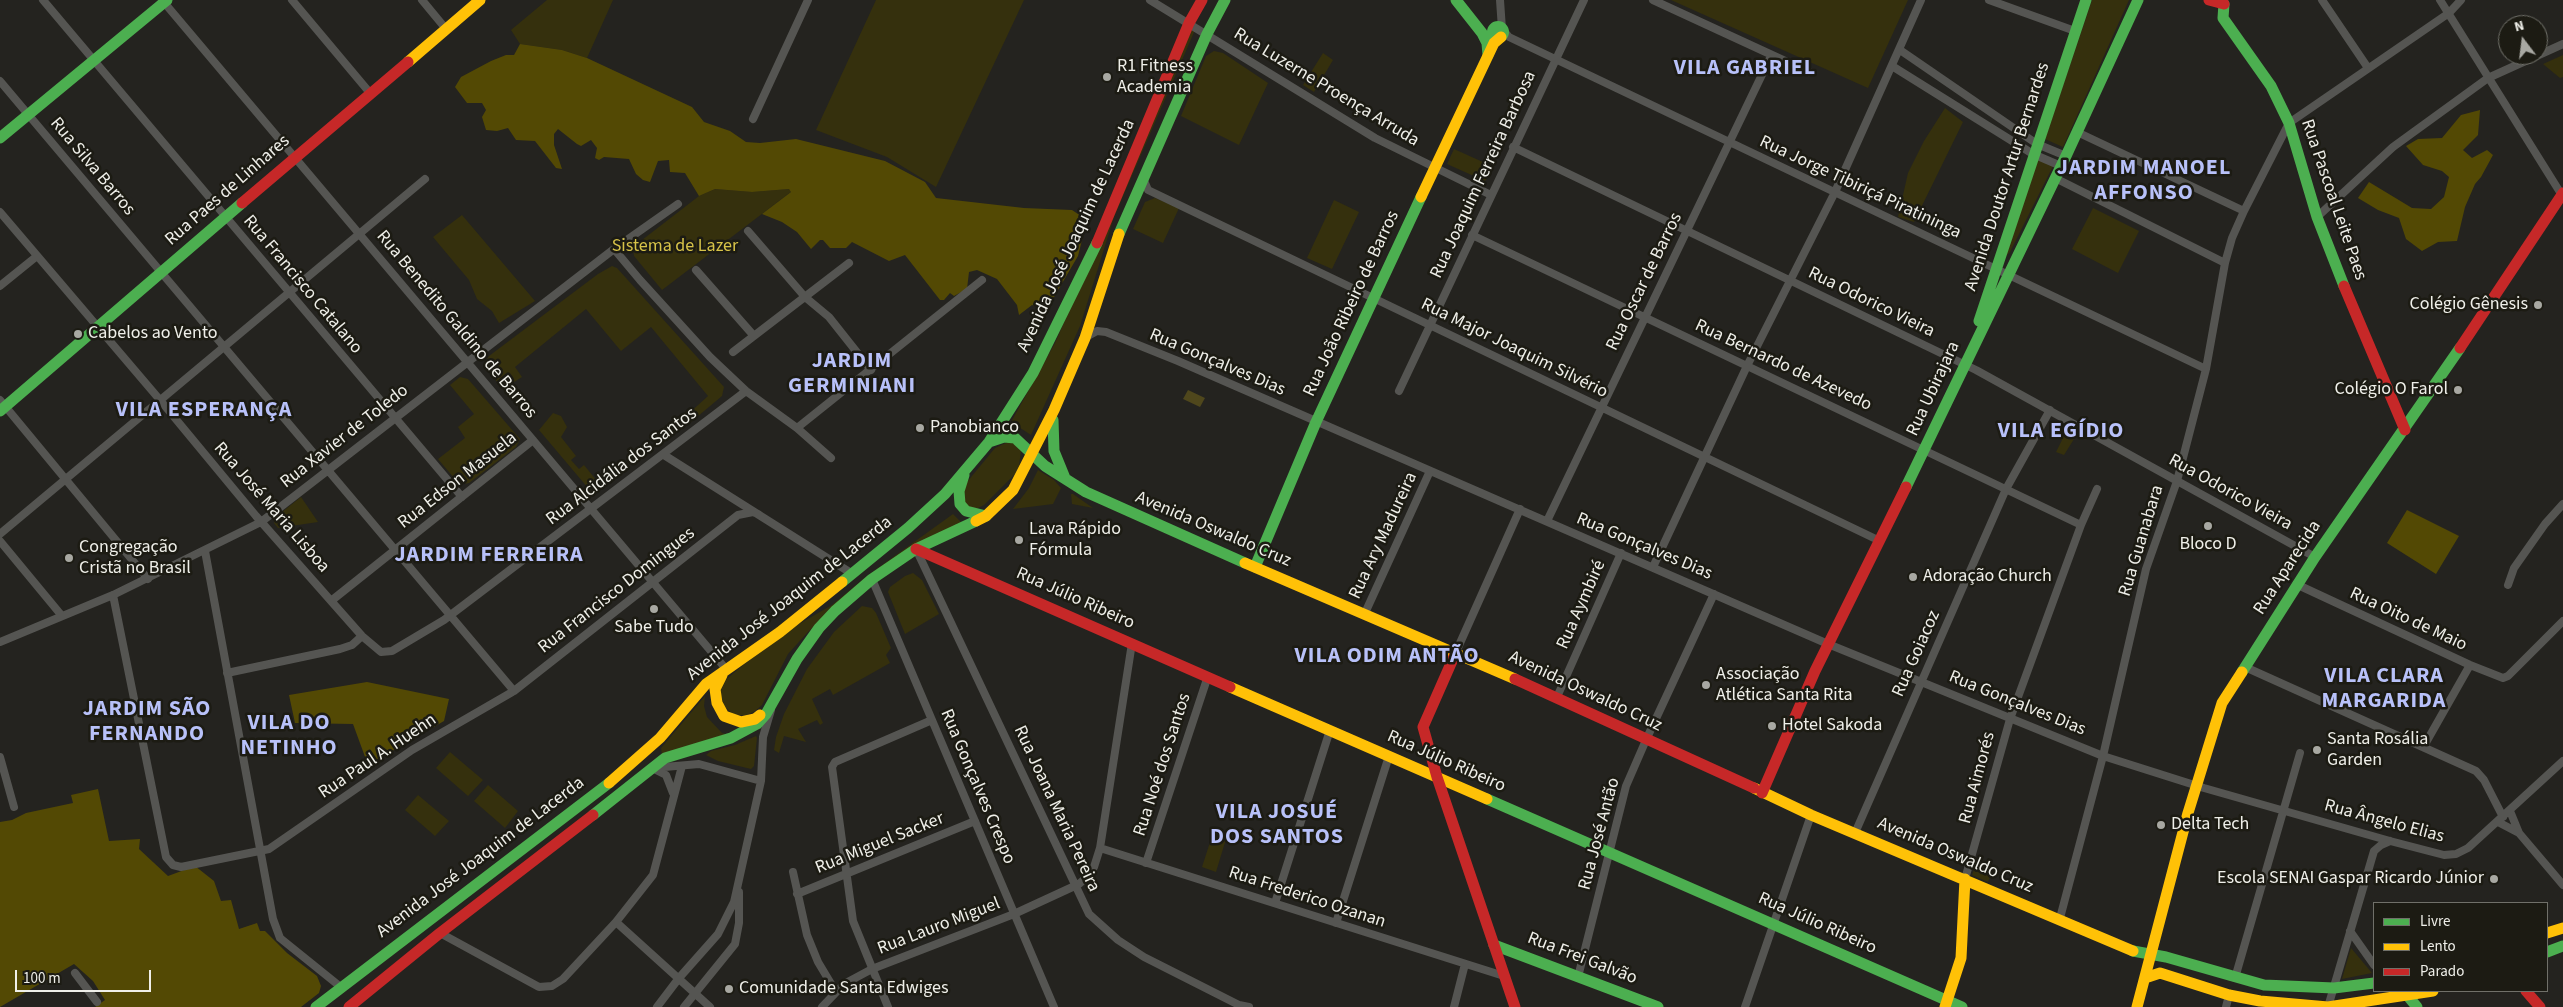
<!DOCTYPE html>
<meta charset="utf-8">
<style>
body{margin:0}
#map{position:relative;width:2563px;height:1007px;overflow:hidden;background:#24231f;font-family:"Source Sans 3",sans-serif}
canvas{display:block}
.legend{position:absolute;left:2373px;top:902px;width:175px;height:90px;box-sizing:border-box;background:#1c1b13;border:1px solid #707069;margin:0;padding:6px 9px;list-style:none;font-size:15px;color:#efefe9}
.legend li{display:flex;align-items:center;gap:10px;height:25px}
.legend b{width:25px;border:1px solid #707069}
.north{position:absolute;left:2498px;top:15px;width:50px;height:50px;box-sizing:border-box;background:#1c1b13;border:1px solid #707069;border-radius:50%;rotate:345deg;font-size:14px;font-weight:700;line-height:20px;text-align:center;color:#efefe9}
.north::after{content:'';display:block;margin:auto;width:18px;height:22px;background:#a8a8a2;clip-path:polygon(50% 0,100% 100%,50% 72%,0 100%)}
.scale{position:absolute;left:15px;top:970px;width:136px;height:22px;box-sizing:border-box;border:2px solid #efefe9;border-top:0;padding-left:6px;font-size:15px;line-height:18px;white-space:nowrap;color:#efefe9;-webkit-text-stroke:4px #1c1b13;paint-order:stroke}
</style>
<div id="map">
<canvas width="2563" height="1007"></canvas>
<ul class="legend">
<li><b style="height:6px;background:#4caf50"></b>Livre</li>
<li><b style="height:6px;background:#ffc107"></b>Lento</li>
<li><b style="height:6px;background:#c62828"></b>Parado</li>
</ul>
<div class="north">N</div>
<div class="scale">100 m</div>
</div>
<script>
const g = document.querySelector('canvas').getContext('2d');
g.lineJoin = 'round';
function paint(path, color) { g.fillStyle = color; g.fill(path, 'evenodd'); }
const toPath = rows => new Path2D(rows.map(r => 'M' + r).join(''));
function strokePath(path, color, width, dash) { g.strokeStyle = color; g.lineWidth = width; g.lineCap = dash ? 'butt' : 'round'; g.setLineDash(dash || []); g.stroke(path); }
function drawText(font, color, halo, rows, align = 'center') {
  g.font = font + ' "Source Sans 3",sans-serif'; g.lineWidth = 5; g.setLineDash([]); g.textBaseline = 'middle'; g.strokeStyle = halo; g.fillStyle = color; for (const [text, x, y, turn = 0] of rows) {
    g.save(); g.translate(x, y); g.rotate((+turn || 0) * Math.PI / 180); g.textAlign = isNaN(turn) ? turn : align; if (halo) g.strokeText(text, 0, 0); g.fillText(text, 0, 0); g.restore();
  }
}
const green = toPath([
 [547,0,613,0,587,58,562,50,520,44,511,30],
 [876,0,1024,0,936,187,887,157,816,130],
 [1671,0,1908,0,1868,88],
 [2092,0,2129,0,2063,147,2045,139],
 [1192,29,1195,30,1114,217,1080,326,1031,435,1011,422,1055,343],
 [1214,51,1223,53,1268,83,1239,145,1181,116,1206,56],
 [1323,53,1333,60,1314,92,1303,85],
 [2563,55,2563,77,2560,78,2543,64],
 [1945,108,1963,122,1914,222,1898,217,1908,173,1924,141],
 [1454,149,1494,167,1485,181,1447,164],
 [2036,158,2053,166,2010,252,2006,256],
 [715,189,752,192,789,189,792,191,662,290,634,256,633,247,699,196],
 [1155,198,1179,208,1163,243,1133,229,1145,202],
 [1334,200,1359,212,1332,269,1307,258],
 [2093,208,2139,231,2118,273,2072,249],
 [462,215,535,301,499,323,492,311,477,299,469,280,433,237],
 [612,266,617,268,724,387,722,396,691,422,686,416,708,396,651,327,621,351,586,309,515,367,522,377,503,389,485,367,485,362,489,356,598,274],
 [460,377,468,379,520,439,516,447,469,483,463,484,454,478,438,459,465,438,458,427,474,414,450,385],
 [553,413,561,416,567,427,561,437,576,456,571,460,579,469,584,465,601,486,599,489,594,490,588,488,539,430],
 [2061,432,2074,439,2064,455,2056,452,2062,440,2057,437],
 [1008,442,1013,443,1021,451,1019,466,1015,474,984,505,976,509,965,505,963,488,967,482,995,448],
 [1038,470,1054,480,1061,488,1053,504,1013,509,1029,488],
 [1071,494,1073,494,1093,508,1072,504],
 [301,497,318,522,278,528,274,523,277,516],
 [953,514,965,526,938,537,822,618,807,633,788,654,762,705,755,711,747,715,734,715,723,705,720,695,722,683,742,666,792,628,832,605,867,576],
 [913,573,922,580,939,614,905,634,888,592,890,587,905,576],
 [862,606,872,608,876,613,891,648,886,655,890,663,833,695,830,689,812,699,823,723,820,725,817,720,798,729,806,742,784,736,779,753,774,750,776,737,784,714,807,669,834,632],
 [705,696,704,706,707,717,722,733,726,734,662,755,661,748],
 [756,736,757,738,754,766,751,769,718,761,706,755,711,751,735,745],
 [450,752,483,780,468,796,436,768],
 [488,785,518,811,505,828,474,801],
 [418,795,449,821,435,836,405,810],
 [1212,836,1226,839,1216,872,1202,867],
 [1977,861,1994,868,1988,882,1972,875],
 [2351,948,2372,973,2342,979]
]);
const forest = toPath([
 [520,44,562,50,587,58,692,107,704,122,730,131,746,142,760,143,796,139,885,161,925,182,936,198,1024,208,1072,210,1087,220,1078,256,1054,297,1035,306,1032,305,1019,315,1017,305,997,279,977,270,969,272,967,289,954,296,950,293,944,300,940,300,905,255,889,261,852,242,846,248,830,248,823,240,820,240,811,249,797,232,782,222,762,214,791,192,789,189,752,192,715,189,699,196,685,173,670,172,669,160,658,161,650,182,643,180,636,174,629,159,604,157,599,160,595,158,597,148,591,140,581,146,577,144,558,129,554,134,554,145,562,169,556,168,535,141,516,140,508,128,497,131,486,130,482,117,486,110,482,103,467,103,455,87,461,77,491,61,506,55,514,55],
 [2480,110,2478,135,2463,150,2472,158,2487,150,2493,155,2481,177,2475,184,2465,207,2457,241,2438,242,2422,251,2406,239,2399,218,2378,210,2358,198,2369,182,2412,208,2431,209,2444,197,2449,177,2442,171,2423,165,2406,146,2418,139,2442,138,2461,115],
 [2407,510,2459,536,2436,574,2387,543],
 [367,682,449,699,444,721,368,765,353,724,295,723,289,695],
 [98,789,109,841,140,839,139,849,168,876,195,866,214,881,221,901,231,900,239,929,257,923,260,931,265,931,287,953,317,976,321,986,319,993,301,1007,95,1007,105,1000,93,981,74,964,0,1007,0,822,12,820,26,813,73,803,71,795]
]);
const water = toPath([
 [1188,390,1205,398,1200,407,1183,399]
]);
const street = toPath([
 [43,0,462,497],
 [162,0,726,669],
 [292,0,370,93],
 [422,0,446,29],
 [1150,0,1375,138,1491,195],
 [1500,0,1502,29],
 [1653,0,1809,72],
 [1989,0,2075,31],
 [2322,0,2368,68],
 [2440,0,2563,197],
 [1503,30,1509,37,2206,369],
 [1900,50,2037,144,2066,156],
 [1892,66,2033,154,2061,166],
 [0,81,514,691],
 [753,119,808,0],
 [2077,132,2244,211],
 [1513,147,1976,370,2315,557],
 [1143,178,1148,190,1880,541],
 [2055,178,2225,263],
 [0,212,160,400,256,516,362,636,381,652,392,651,444,620,746,391],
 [2317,217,2393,147,2488,78,2563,44],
 [748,231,805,297,829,317,871,370],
 [1472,235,2081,525],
 [614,249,640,280,710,357,746,391,797,428,831,458],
 [696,270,754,336],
 [0,286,37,256],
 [1086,337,1097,331,1106,332,1178,361,1828,644,2103,756,2204,788,2390,841,2444,855,2456,854,2468,848,2563,761],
 [733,352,849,263],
 [1399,391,1584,0],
 [0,400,148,579],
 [797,428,982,280],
 [664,455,851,573],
 [1547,521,1771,56],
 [0,534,425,179],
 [0,541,62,616],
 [916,549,1089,914,1118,940,1144,957,1239,1005,1249,1007],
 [205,551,273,919,280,938,342,988],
 [1653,567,1747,366,1835,192,1921,0],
 [872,579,1054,1007],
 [2298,585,2470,665,2503,678,2508,676,2563,621],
 [2508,585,2514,568,2545,524,2563,504],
 [113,595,166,857,173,865,181,867,269,849,412,750,514,691,738,515,753,512,758,514],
 [331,601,533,440],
 [1365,613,1430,471],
 [0,642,113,595,261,522,614,249,678,204],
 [1456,652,1520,509],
 [2245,667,2476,771,2484,780,2503,817],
 [227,673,340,649,352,645,362,636],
 [1557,697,1621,553],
 [2424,746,2470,665],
 [0,757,14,807],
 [653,768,699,764,761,781],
 [654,769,666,775,673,793],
 [2510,811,2519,833,2563,885],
 [2498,822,2519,833],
 [1855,833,2006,489,2050,410],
 [1100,848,1504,976],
 [1146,863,1208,676],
 [793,872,807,935,818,962,836,992],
 [1965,879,2010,719,2081,525,2097,489],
 [797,894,975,821],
 [1275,903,1330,730],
 [2060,918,2103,756,2146,569,2177,481,2206,369,2225,263,2232,238,2244,211,2289,123,2449,13,2461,0],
 [616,922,710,1007],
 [1336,923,1389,756],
 [2350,931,2374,965],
 [440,933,539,987,552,986,563,979,616,922,653,875,682,766],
 [75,973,97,1002],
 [1578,977,1626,786,1646,740,1714,594],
 [2235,978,2300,753],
 [657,1007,679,978,718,934,734,902,761,781,763,737,771,710],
 [684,1007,735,944,739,923,739,892],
 [822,1007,844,984,872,969,1014,914,1079,884,1088,876,1094,867,1100,848,1132,643],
 [888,1007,853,921,832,767,835,762,932,720],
 [1454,1007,1465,964],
 [1745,1007,1811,815],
 [2226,1007,2229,995],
 [2328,1007,2374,851,2381,845,2390,841]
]);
const fast = toPath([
 [1456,0,1482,33,1487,43,1488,55],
 [2224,4,2223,18,2271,86,2289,123,2317,217,2344,286],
 '1492.5 32a5.5 5.5 0 1 1 11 0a5.5 5.5 0 1 1-11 0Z',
 [0,138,167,0],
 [1119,234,1207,34,1225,0],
 [1979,321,2086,0],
 [0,411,242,203],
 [1053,420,1054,451,1065,478],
 [989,442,1004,437,1015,438,1045,466,1086,492,1245,563],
 [964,475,959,491,960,504,966,511,986,516],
 [1906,487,2066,156,2138,0],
 [1255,567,1316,422,1421,197],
 [842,582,908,528,945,494,989,442,1033,373,1097,243],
 [2242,672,2315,557,2460,348],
 [1487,799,1962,1007],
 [593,815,665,758,731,738,757,724,766,714,797,659,819,628,835,611,872,579,916,549,976,521],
 [1494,945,1658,1007],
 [2133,951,2166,957,2264,985,2334,988,2374,983],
 [2547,952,2563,946],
 [2407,995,2417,1007],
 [316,1007,609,783]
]);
const slow = toPath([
 [408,62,480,0],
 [1421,197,1494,43,1501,37],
 [976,521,986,516,1013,490,1054,410,1085,338,1119,234],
 [1245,563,1515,679],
 [722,675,715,689,717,703,724,716,741,722,755,719,760,715],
 [1230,687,1487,799],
 [609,783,660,738,706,684,780,632,842,582],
 [1754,788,1811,815,2133,951],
 [2547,933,2563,928],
 [2145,978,2160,973,2229,995,2260,1001,2328,1007,2433,991],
 [1945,1007,1961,958,1965,879],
 [2137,1007,2188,813,2222,703,2242,672]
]);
const jam = toPath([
 [2209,0,2224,4],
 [242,203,408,62],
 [1097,243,1189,23,1202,0],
 [2344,286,2405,430],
 [2460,348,2563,193],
 [916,549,1230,687],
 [1456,652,1423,727,1437,777,1515,1007],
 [1515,679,1754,788],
 [1762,793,1815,671,1906,487],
 [2526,991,2540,1007],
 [349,1007,440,933,593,815]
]);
const markers = [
 [1107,77,5,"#a8a8a2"],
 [2538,305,5,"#a8a8a2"],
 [78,334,5,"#a8a8a2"],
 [2458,390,5,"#a8a8a2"],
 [920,428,5,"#a8a8a2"],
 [2208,526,5,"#a8a8a2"],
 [1019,540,5,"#a8a8a2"],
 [69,558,5,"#a8a8a2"],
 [1913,577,5,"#a8a8a2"],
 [654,609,5,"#a8a8a2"],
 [1706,685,5,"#a8a8a2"],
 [1772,726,5,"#a8a8a2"],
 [2317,750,5,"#a8a8a2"],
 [2161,825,5,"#a8a8a2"],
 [2494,879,5,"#a8a8a2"],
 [729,989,5,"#a8a8a2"]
];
const poiNames = [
 ["R1 Fitness",1117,67],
 ["Academia",1117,88],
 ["Colégio Gênesis",2528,305,"right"],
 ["Cabelos ao Vento",88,334],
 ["Colégio O Farol",2448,390,"right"],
 ["Panobianco",930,428],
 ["Lava Rápido",1029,530],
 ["Fórmula",1029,551],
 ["Bloco D",2208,545,"center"],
 ["Congregação",79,548],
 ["Cristã no Brasil",79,569],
 ["Adoração Church",1923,577],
 ["Sabe Tudo",654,628,"center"],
 ["Associação",1716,675],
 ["Atlética Santa Rita",1716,696],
 ["Hotel Sakoda",1782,726],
 ["Santa Rosália",2327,740],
 ["Garden",2327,761],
 ["Delta Tech",2171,825],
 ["Escola SENAI Gaspar Ricardo Júnior",2484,879,"right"],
 ["Comunidade Santa Edwiges",739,989]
];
const streetNames = [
 ["Rua Luzerne Proença Arruda",1326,88,31],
 ["Rua Silva Barros",92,167,50],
 ["Rua Joaquim Ferreira Barbosa",1484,175,-65],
 ["Avenida Doutor Artur Bernardes",2008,177,-72],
 ["Rua Jorge Tibiriçá Piratininga",1860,188,25],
 ["Rua Paes de Linhares",228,191,-41],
 ["Rua Pascoal Leite Paes",2333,200,71],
 ["Avenida José Joaquim de Lacerda",1077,236,-65],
 ["Rua Oscar de Barros",1645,282,-64],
 ["Rua Francisco Catalano",302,285,50],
 ["Rua Odorico Vieira",1871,303,26],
 ["Rua João Ribeiro de Barros",1352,304,-65],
 ["Rua Benedito Galdino de Barros",456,325,50],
 ["Rua Major Joaquim Silvério",1514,349,26],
 ["Rua Gonçalves Dias",1217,363,23],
 ["Rua Bernardo de Azevedo",1783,366,25],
 ["Rua Ubirajara",1934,389,-65],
 ["Rua Xavier de Toledo",345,437,-38],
 ["Rua Alcidália dos Santos",622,467,-37],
 ["Rua Edson Masuela",458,481,-38],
 ["Rua Odorico Vieira",2230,493,29],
 ["Rua José Maria Lisboa",271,508,49],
 ["Avenida Oswaldo Cruz",1213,530,23],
 ["Rua Ary Madureira",1384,536,-65],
 ["Rua Guanabara",2142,541,-73],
 ["Rua Gonçalves Dias",1644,547,23],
 ["Rua Aparecida",2288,568,-57],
 ["Rua Francisco Domingues",617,591,-38],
 ["Avenida José Joaquim de Lacerda",790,599,-38],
 ["Rua Júlio Ribeiro",1075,599,24],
 ["Rua Aymbiré",1582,605,-66],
 ["Rua Oito de Maio",2408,620,25],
 ["Rua Goiacoz",1917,654,-66],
 ["Avenida Oswaldo Cruz",1585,692,25],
 ["Rua Gonçalves Dias",2017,704,22],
 ["Rua Paul A. Huehn",378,757,-34],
 ["Rua Júlio Ribeiro",1446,762,24],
 ["Rua Noé dos Santos",1163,765,-72],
 ["Rua Aimorés",1978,778,-75],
 ["Rua Gonçalves Crespo",977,787,67],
 ["Rua Joana Maria Pereira",1056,809,65],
 ["Rua Ângelo Elias",2384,822,15],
 ["Rua José Antão",1600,834,-75],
 ["Rua Miguel Sacker",880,844,-22],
 ["Avenida Oswaldo Cruz",1955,856,23],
 ["Avenida José Joaquim de Lacerda",481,858,-37],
 ["Rua Frederico Ozanan",1307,898,18],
 ["Rua Júlio Ribeiro",1817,924,24],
 ["Rua Lauro Miguel",939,927,-21],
 ["Rua Frei Galvão",1582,959,21]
];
const parkNames = [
 ["Sistema de Lazer",675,247]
];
const districtNames = [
 ["VILA GABRIEL",1745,69],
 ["JARDIM MANOEL",2144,169],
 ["AFFONSO",2144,194],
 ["JARDIM",852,362],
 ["GERMINIANI",852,387],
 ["VILA ESPERANÇA",204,411],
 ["VILA EGÍDIO",2061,432],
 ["JARDIM FERREIRA",489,556],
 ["VILA ODIM ANTÃO",1387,657],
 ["VILA CLARA",2384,677],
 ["MARGARIDA",2384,702],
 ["JARDIM SÃO",147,710],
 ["FERNANDO",147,735],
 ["VILA DO",289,724],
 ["NETINHO",289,749],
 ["VILA JOSUÉ",1277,813],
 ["DOS SANTOS",1277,838]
];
paint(green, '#35300d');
paint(forest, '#534904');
paint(water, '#4f471c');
strokePath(street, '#555552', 8);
strokePath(fast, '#4caf50', 11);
strokePath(slow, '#ffc107', 11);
strokePath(jam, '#c62828', 11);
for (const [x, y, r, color] of markers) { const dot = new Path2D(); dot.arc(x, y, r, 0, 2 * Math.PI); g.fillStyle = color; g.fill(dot); strokePath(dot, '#1c1b13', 2); }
drawText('18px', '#efefe9', '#1c1b13', poiNames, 'left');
drawText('18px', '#efefe9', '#1c1b13', streetNames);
drawText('18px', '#d7c349', '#1c1b13', parkNames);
g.letterSpacing = '1px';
drawText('bold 22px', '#b8c1f9', '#1c1b13', districtNames);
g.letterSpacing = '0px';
</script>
